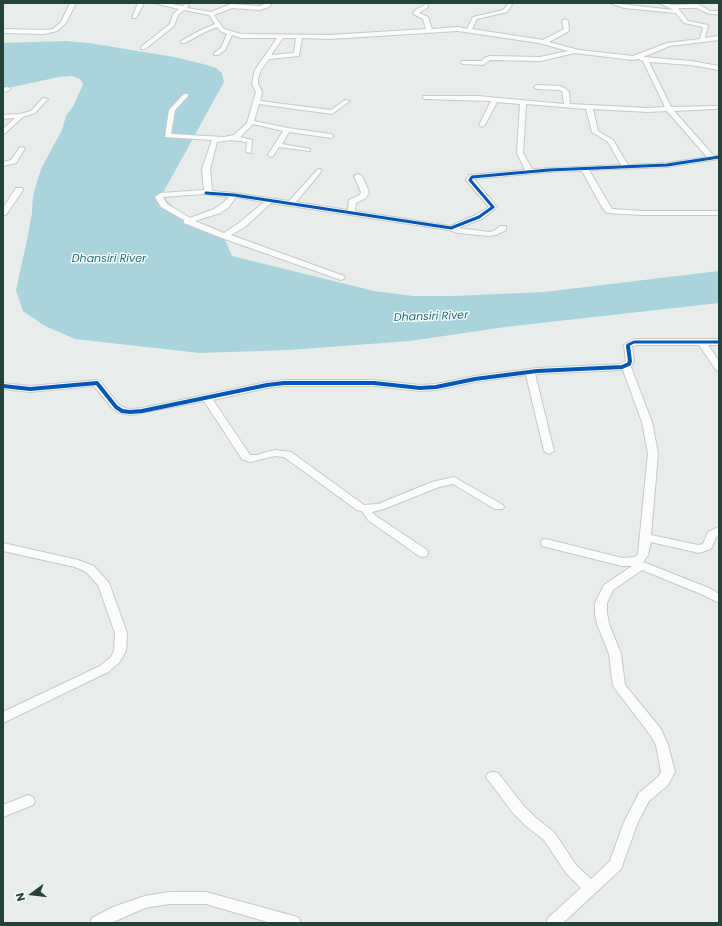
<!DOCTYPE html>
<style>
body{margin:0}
#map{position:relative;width:722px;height:926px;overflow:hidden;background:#e8edeb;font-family:Poppins,sans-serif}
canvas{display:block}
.frame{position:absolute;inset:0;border:4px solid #24423a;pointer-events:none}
.north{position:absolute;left:12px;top:874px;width:40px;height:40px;-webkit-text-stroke:3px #f7fbf9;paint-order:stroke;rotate:255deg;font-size:11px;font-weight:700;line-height:16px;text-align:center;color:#24423a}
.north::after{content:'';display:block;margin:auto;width:14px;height:18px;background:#24423a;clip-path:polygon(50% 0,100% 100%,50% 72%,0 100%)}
</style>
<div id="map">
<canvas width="722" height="926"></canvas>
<div class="frame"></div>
<div class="north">N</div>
</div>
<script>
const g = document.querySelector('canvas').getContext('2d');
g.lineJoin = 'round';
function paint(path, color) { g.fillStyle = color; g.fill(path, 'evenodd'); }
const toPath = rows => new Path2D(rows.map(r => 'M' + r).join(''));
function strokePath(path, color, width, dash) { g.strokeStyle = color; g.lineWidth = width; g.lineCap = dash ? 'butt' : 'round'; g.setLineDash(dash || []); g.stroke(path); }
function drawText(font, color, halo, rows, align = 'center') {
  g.font = font + ' Poppins,sans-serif'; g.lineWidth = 3; g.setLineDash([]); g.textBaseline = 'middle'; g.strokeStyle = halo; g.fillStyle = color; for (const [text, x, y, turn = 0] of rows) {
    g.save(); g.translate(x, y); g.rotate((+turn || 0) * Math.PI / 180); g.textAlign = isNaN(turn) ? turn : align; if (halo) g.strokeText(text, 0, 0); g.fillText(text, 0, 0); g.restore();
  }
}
const water = toPath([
 [66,41,89,43,174,57,207,65,216,68,222,73,224,82,163,193,167,201,182,215,224,237,232,256,374,291,413,296,452,296,544,292,719,271,719,303,505,327,410,341,289,350,200,353,75,339,45,326,23,311,16,290,27,240,32,213,33,196,37,181,42,167,62,130,66,116,74,105,83,84,80,79,72,76,59,77,3,89,3,43]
]);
const minor = toPath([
 [70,3,76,3,66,23,57,31,44,34,3,33,3,29,44,30,53,29,61,22,70,3],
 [138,3,144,3,136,18,132,18,138,3],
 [154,3,165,3,182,6,186,4,189,6,187,8,211,12,231,4,260,6,266,3,272,3,269,7,260,10,232,8,214,15,224,29,241,34,329,35,426,29,423,19,413,14,414,11,426,4,428,5,428,7,419,13,428,17,432,29,458,27,467,29,473,17,503,10,509,3,512,5,507,12,477,19,472,29,543,40,564,29,562,21,565,19,568,21,569,31,549,42,579,50,633,56,667,43,700,39,703,27,684,23,676,13,624,8,610,3,674,10,659,3,666,3,672,5,698,4,710,11,719,11,719,15,707,13,697,8,678,8,688,21,708,25,705,38,719,36,719,40,670,46,643,57,691,61,719,66,719,70,691,65,649,62,671,107,718,106,719,107,716,109,674,111,714,156,719,155,719,159,667,167,589,170,612,209,642,211,719,211,719,215,642,215,607,213,602,207,582,171,549,172,474,179,497,207,482,219,458,228,489,232,494,231,500,226,506,226,506,230,496,235,489,236,458,233,449,230,271,203,245,227,231,235,344,276,345,278,341,280,222,238,184,223,184,220,161,207,155,197,161,193,204,190,202,169,212,140,165,137,169,110,184,94,188,94,188,96,175,110,171,134,224,137,234,135,247,123,256,92,252,84,255,70,277,38,241,38,232,35,225,50,218,55,214,55,214,53,221,48,227,34,220,31,217,27,205,32,185,43,181,43,181,41,201,30,215,24,209,15,184,10,178,15,174,26,145,49,141,49,141,47,170,24,173,14,179,9,154,3],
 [458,31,539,43,568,51,540,57,490,56,484,58,482,61,461,61,461,63,463,64,483,65,490,60,540,61,575,53,633,60,638,59,643,61,665,107,648,108,570,104,569,92,566,89,560,86,537,85,534,87,537,89,559,90,562,91,564,104,478,96,423,96,423,98,425,99,491,101,479,125,482,127,485,125,497,102,520,104,517,153,525,170,469,175,466,180,489,207,476,215,450,226,355,211,356,203,366,198,369,192,362,176,358,174,354,176,361,192,360,195,349,200,348,210,296,202,321,172,321,170,319,169,317,170,289,201,234,193,212,191,210,169,217,142,231,140,247,142,246,152,251,153,252,140,240,137,253,124,283,131,268,155,271,157,273,156,279,147,310,151,310,149,282,144,289,132,331,138,334,136,331,134,288,128,254,121,259,104,332,114,350,101,345,100,331,110,260,101,262,92,258,84,258,79,261,70,269,59,299,56,302,38,329,39,458,31],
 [283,38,296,38,294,53,271,55,283,38],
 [526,104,586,109,592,132,608,142,621,165,532,169,523,153,526,104],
 [593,109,648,112,667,111,707,157,667,163,628,165,613,140,598,131,593,109],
 [203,194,229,197,223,203,214,209,190,218,167,204,163,197,203,194],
 [236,197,264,202,239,223,224,233,195,221,220,213,229,207,236,197],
 [8,87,11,89,10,90,3,92,3,88,8,87],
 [43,98,48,99,35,113,23,117,3,135,3,129,15,118,3,119,3,115,20,114,31,111,43,98],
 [20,147,25,148,16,163,3,166,3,162,11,160,20,147],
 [16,188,22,188,23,190,6,215,3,215,3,208,16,188],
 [634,339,719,339,719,345,708,345,719,361,719,371,716,370,699,345,636,345,632,346,634,361,631,367,652,422,658,453,651,535,698,545,703,544,708,532,719,527,719,536,716,537,711,549,699,553,651,542,648,555,643,562,709,588,719,594,719,603,701,594,642,570,613,590,607,603,607,613,609,624,621,654,625,685,661,729,668,745,675,772,668,785,649,801,638,822,621,869,563,923,546,923,548,918,581,888,566,873,544,840,526,826,513,813,486,777,488,773,493,772,498,773,523,805,536,818,554,832,576,865,591,879,610,861,624,822,639,793,658,777,661,772,656,745,651,736,613,686,609,654,597,624,595,613,595,603,604,585,632,566,622,566,542,546,541,543,542,540,546,539,622,558,635,557,638,554,648,453,642,422,623,370,535,374,554,451,549,454,544,451,526,375,475,382,436,390,420,391,374,386,284,386,267,388,213,400,250,455,256,455,275,450,291,452,364,505,378,504,432,482,454,477,503,505,504,507,503,509,495,509,453,484,439,487,384,509,372,512,376,516,427,550,428,553,427,556,423,557,419,556,368,520,362,511,357,510,284,457,275,456,250,462,242,459,204,401,130,415,119,413,113,409,94,386,30,392,3,389,3,383,30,386,97,380,100,381,119,405,125,408,130,409,142,408,267,382,284,380,374,380,420,385,436,384,475,376,537,368,621,364,626,361,624,345,634,339],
 [3,543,78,560,94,566,109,583,127,633,126,651,119,663,108,672,3,723,3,712,100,666,111,657,114,651,115,633,98,585,86,572,75,567,3,551,3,543],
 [28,795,33,797,35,801,33,805,3,817,3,805,28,795],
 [169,892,206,892,294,916,299,918,301,923,271,923,206,904,169,904,145,908,111,923,90,923,92,918,113,907,145,896,169,892]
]);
const cyclewayFar1 = toPath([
 [206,193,234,195,451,228,479,217,493,207,470,180,472,177,549,170,667,165,719,157],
 [628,347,628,345,634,342,719,342]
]);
const cycleway = toPath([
 [3,386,30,389,97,383,116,407,122,411,130,412,142,411,267,385,284,383,374,383,420,388,436,387,475,379,537,371,622,367,629,364,630,361,628,346]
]);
const farWaternames = [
 ["Dhansiri River",109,259],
 ["Dhansiri River",431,317,-2]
];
paint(water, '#a9d4db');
strokePath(minor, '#c5cac8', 2);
paint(minor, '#fcfcfc');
strokePath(cyclewayFar1, '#0057b8', 3);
strokePath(cycleway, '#0057b8', 4);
drawText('italic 11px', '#1c6f80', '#f7fbf9', farWaternames);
</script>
